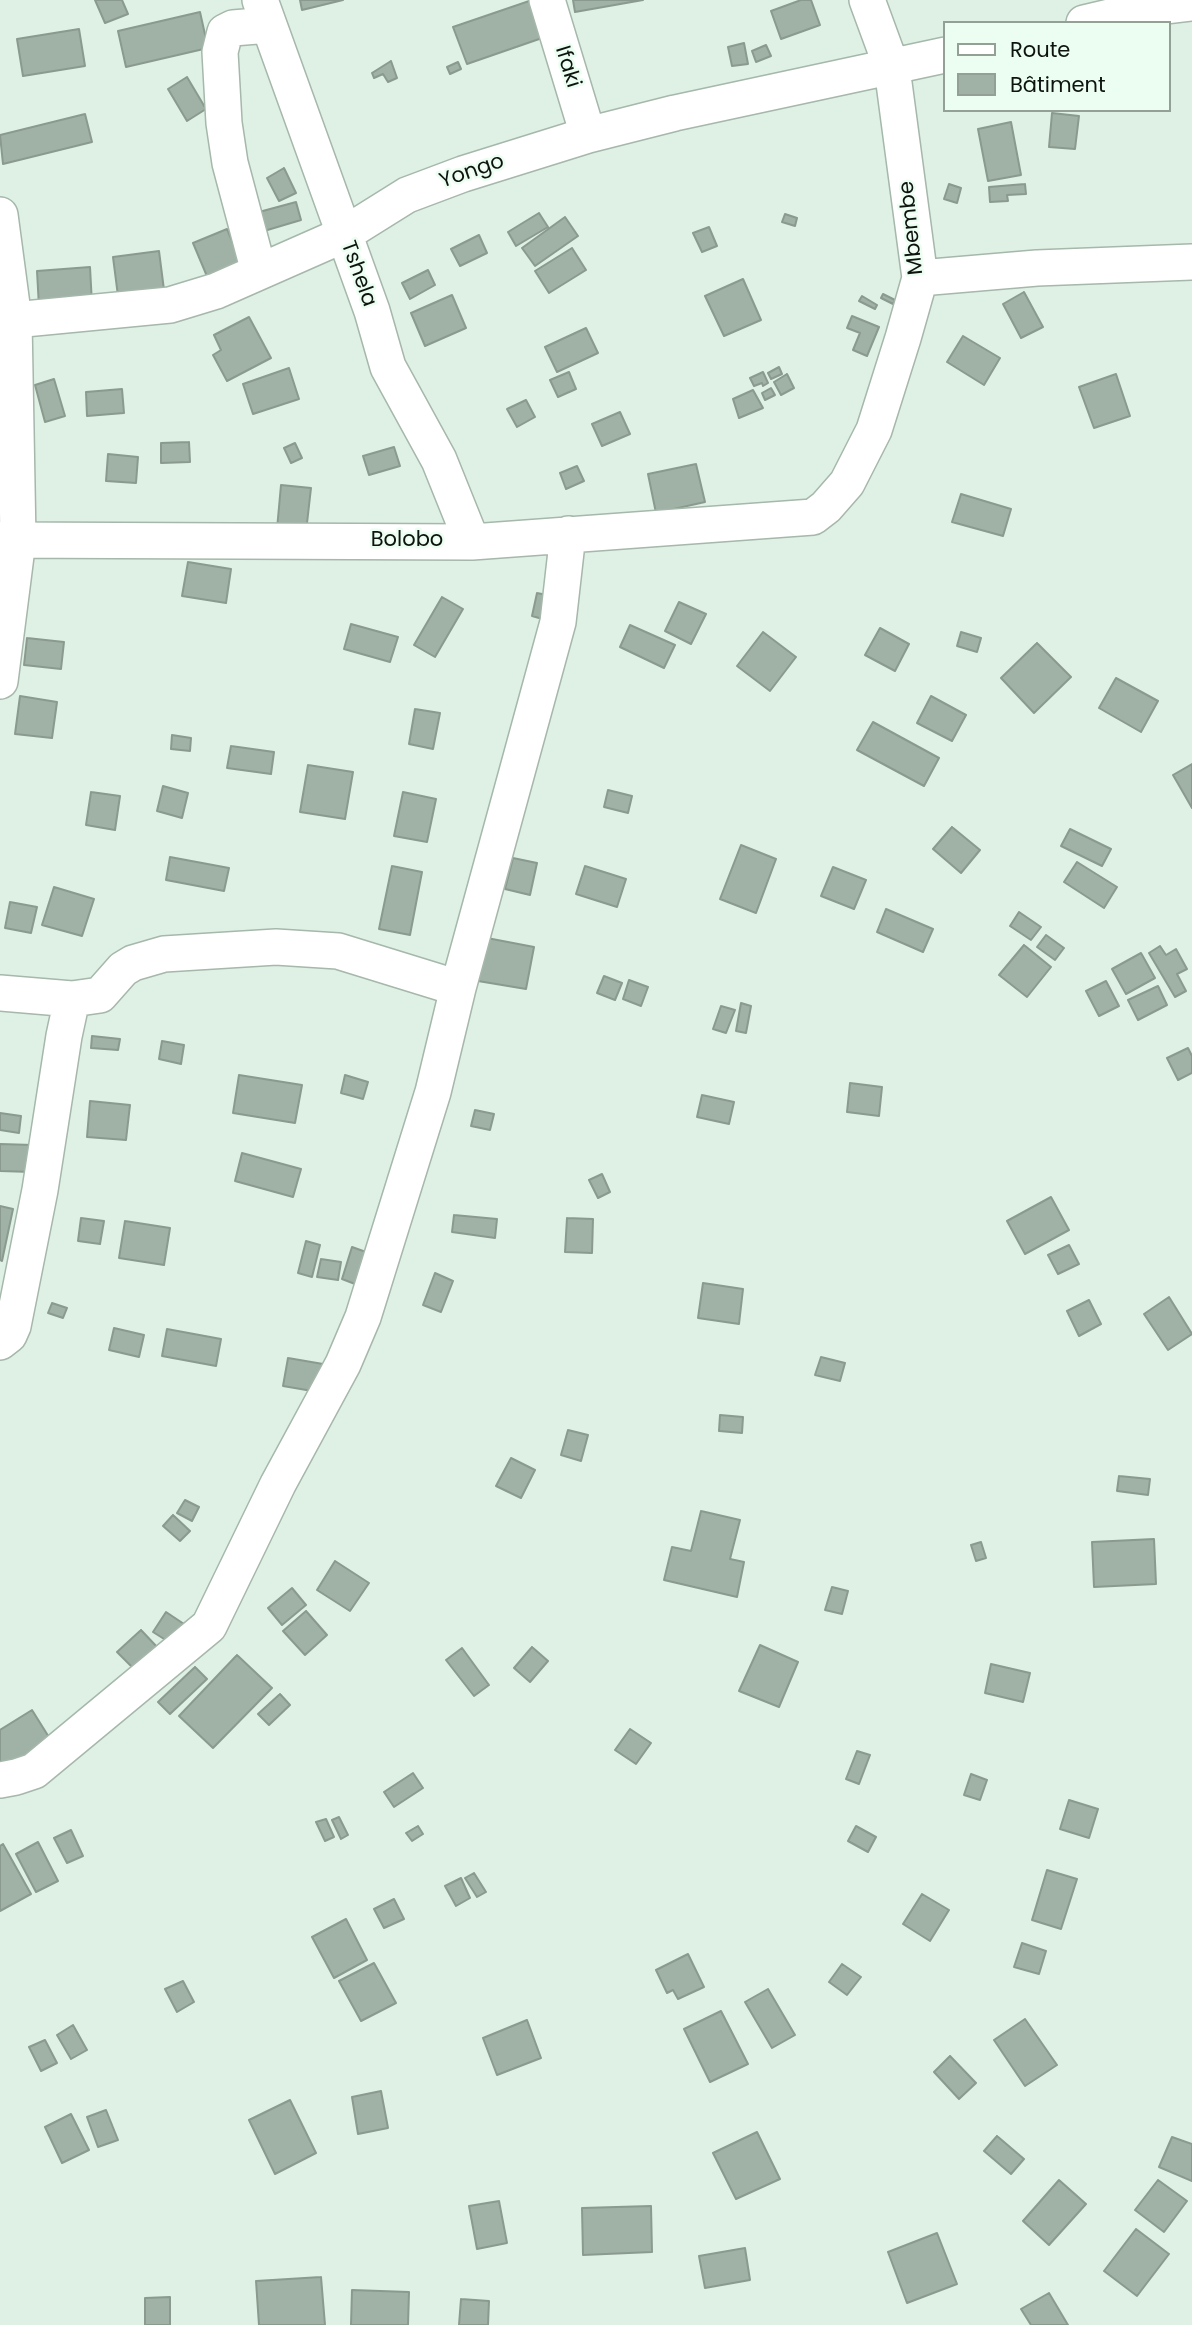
<!DOCTYPE html>
<meta charset="utf-8">
<style>
body{margin:0}
#map{position:relative;width:1192px;height:2325px;overflow:hidden;background:#dff1e4;font-family:Poppins,sans-serif}
canvas{display:block}
.legend{position:absolute;left:943px;top:21px;width:228px;height:91px;box-sizing:border-box;background:#ecfef1;border:2px solid #93a096;margin:0;padding:9px 12px;list-style:none;font-size:21px;color:#0d130e}
.legend li{display:flex;align-items:center;gap:14px;height:35px}
.legend b{width:35px;border:2px solid #93a096}
</style>
<div id="map">
<canvas width="1192" height="2325"></canvas>
<ul class="legend">
<li><b style="height:9px;background:#fff"></b>Route</li>
<li><b style="height:19px;background:#a0b1a5"></b>Bâtiment</li>
</ul>
</div>
<script>
const g = document.querySelector('canvas').getContext('2d');
g.lineJoin = 'round';
function paint(path, color) { g.fillStyle = color; g.fill(path, 'evenodd'); }
const toPath = rows => new Path2D(rows.map(r => 'M' + r).join(''));
function strokePath(path, color, width, dash) { g.strokeStyle = color; g.lineWidth = width; g.lineCap = dash ? 'butt' : 'round'; g.setLineDash(dash || []); g.stroke(path); }
function drawText(font, color, halo, rows, align = 'center') {
  g.font = font + ' Poppins,sans-serif'; g.lineWidth = 5; g.setLineDash([]); g.textBaseline = 'middle'; g.strokeStyle = halo; g.fillStyle = color; for (const [text, x, y, turn = 0] of rows) {
    g.save(); g.translate(x, y); g.rotate((+turn || 0) * Math.PI / 180); g.textAlign = isNaN(turn) ? turn : align; if (halo) g.strokeText(text, 0, 0); g.fillText(text, 0, 0); g.restore();
  }
}
const building = toPath([
 [95,0,122,0,128,14,105,23,95,0],
 [300,0,343,0,302,10,300,0],
 [532,0,545,37,467,64,453,27,532,0],
 [573,0,643,0,575,12,573,0],
 [801,0,811,0,820,25,781,39,771,11,801,0],
 [200,12,208,48,126,67,118,31,200,12],
 [79,29,85,66,23,76,17,39,79,29],
 [744,43,748,64,732,66,728,47,744,43],
 [766,45,771,56,756,62,752,51,766,45],
 [391,61,397,78,388,82,383,74,374,78,372,73,391,61],
 [458,62,461,69,450,74,447,67,458,62],
 [187,77,206,109,187,121,168,89,187,77],
 [1052,113,1079,116,1075,149,1049,147,1052,113],
 [85,114,92,142,3,164,0,135,85,114],
 [1011,122,1021,175,988,181,978,129,1011,122],
 [284,168,296,193,279,201,267,178,284,168],
 [949,184,961,188,957,203,944,199,949,184],
 [1025,184,1026,194,1007,195,1008,201,990,202,989,187,1025,184],
 [296,202,301,220,264,231,259,212,296,202],
 [539,213,548,227,516,246,508,232,539,213],
 [785,214,797,218,795,226,782,222,785,214],
 [565,217,578,236,535,266,522,248,565,217],
 [709,227,717,246,702,252,693,233,709,227],
 [227,229,243,267,209,281,193,243,227,229],
 [479,235,487,253,460,266,451,249,479,235],
 [572,248,586,270,549,293,535,271,572,248],
 [159,251,164,290,118,296,113,257,159,251],
 [90,267,92,304,39,307,37,271,90,267],
 [428,270,435,285,410,299,402,283,428,270],
 [743,279,761,320,724,336,705,296,743,279],
 [1024,292,1043,327,1021,338,1003,304,1024,292],
 [883,294,895,300,893,304,881,298,883,294],
 [452,295,466,328,425,346,411,313,452,295],
 [862,296,877,305,875,309,859,301,862,296],
 [852,316,879,327,867,356,853,350,860,333,847,328,852,316],
 [249,317,271,358,227,381,213,355,221,350,214,335,249,317],
 [586,328,598,353,557,372,545,347,586,328],
 [963,336,1000,358,984,385,947,362,963,336],
 [779,367,782,374,771,379,768,373,779,367],
 [289,368,299,399,253,414,243,384,289,368],
 [569,372,576,389,558,397,550,380,569,372],
 [763,372,768,383,763,386,762,383,754,386,750,378,763,372],
 [787,374,794,388,781,395,774,382,787,374],
 [1116,374,1130,416,1094,428,1079,387,1116,374],
 [54,379,65,416,45,422,35,385,54,379],
 [771,388,775,395,765,400,762,393,771,388],
 [122,389,124,413,87,416,86,392,122,389],
 [753,390,763,408,739,418,733,399,753,390],
 [526,400,535,417,517,427,507,409,526,400],
 [620,412,630,434,602,446,592,424,620,412],
 [189,442,190,462,161,463,161,443,189,442],
 [295,443,302,458,291,463,284,448,295,443],
 [394,447,400,466,369,475,363,456,394,447],
 [108,454,138,457,136,483,106,481,108,454],
 [696,464,705,502,656,513,648,474,696,464],
 [577,466,584,481,566,489,560,473,577,466],
 [281,485,311,488,306,532,277,529,281,485],
 [961,494,1011,509,1003,536,952,522,961,494],
 [188,562,231,569,226,603,182,596,188,562],
 [537,593,552,596,546,620,532,616,537,593],
 [442,597,463,609,435,657,414,645,442,597],
 [679,602,706,614,691,644,665,631,679,602],
 [351,624,398,637,390,662,344,649,351,624],
 [630,625,675,645,664,668,620,647,630,625],
 [880,628,909,644,895,671,865,655,880,628],
 [763,632,796,657,770,691,737,666,763,632],
 [961,632,981,638,977,652,957,646,961,632],
 [27,638,64,642,61,669,24,665,27,638],
 [1037,643,1071,677,1034,713,1001,678,1037,643],
 [1116,678,1158,701,1141,732,1099,708,1116,678],
 [20,696,57,702,52,738,15,734,20,696],
 [931,696,966,715,952,741,917,723,931,696],
 [415,709,440,713,433,749,409,744,415,709],
 [873,722,939,758,924,786,857,750,873,722],
 [172,735,191,738,190,751,171,749,172,735],
 [231,746,274,752,271,774,227,768,231,746],
 [1192,764,1192,808,1173,775,1192,764],
 [308,765,353,772,345,819,300,812,308,765],
 [163,786,188,793,182,818,157,811,163,786],
 [608,790,632,796,628,813,604,807,608,790],
 [91,792,120,796,115,830,86,825,91,792],
 [403,792,436,799,427,842,394,836,403,792],
 [952,827,980,850,961,873,933,849,952,827],
 [1070,829,1111,849,1102,866,1061,846,1070,829],
 [741,845,776,859,756,913,720,899,741,845],
 [170,857,229,868,224,891,166,880,170,857],
 [513,858,537,863,530,895,505,889,513,858],
 [1077,862,1117,887,1104,908,1064,882,1077,862],
 [392,866,422,872,410,935,379,929,392,866],
 [585,866,626,879,617,907,576,894,585,866],
 [833,867,866,880,854,909,821,896,833,867],
 [54,887,94,899,82,936,42,925,54,887],
 [10,902,37,907,31,933,5,928,10,902],
 [886,909,933,929,923,952,877,932,886,909],
 [1019,912,1041,927,1031,940,1010,926,1019,912],
 [1046,935,1064,948,1055,960,1037,947,1046,935],
 [487,938,534,947,526,989,478,981,487,938],
 [1024,945,1051,967,1027,997,999,975,1024,945],
 [1160,946,1166,955,1176,949,1187,969,1177,974,1186,991,1175,997,1149,953,1160,946],
 [1141,953,1155,978,1126,994,1112,969,1141,953],
 [604,976,622,983,615,1000,597,993,604,976],
 [629,980,648,987,641,1006,623,999,629,980],
 [1106,981,1119,1006,1099,1016,1086,991,1106,981],
 [1158,986,1167,1005,1138,1020,1128,1000,1158,986],
 [741,1003,751,1006,746,1033,736,1031,741,1003],
 [721,1006,735,1010,726,1033,713,1029,721,1006],
 [92,1036,120,1039,118,1050,91,1048,92,1036],
 [162,1041,184,1045,181,1064,159,1059,162,1041],
 [1188,1048,1192,1056,1192,1073,1178,1080,1167,1058,1188,1048],
 [239,1075,302,1085,295,1123,233,1113,239,1075],
 [345,1075,368,1082,363,1099,341,1093,345,1075],
 [850,1083,882,1087,879,1116,847,1112,850,1083],
 [702,1095,734,1102,729,1124,697,1117,702,1095],
 [90,1101,130,1105,126,1140,87,1137,90,1101],
 [475,1110,494,1114,490,1130,471,1126,475,1110],
 [0,1113,21,1116,19,1133,0,1130,0,1113],
 [0,1144,33,1145,32,1172,0,1171,0,1144],
 [242,1153,301,1169,293,1197,235,1181,242,1153],
 [602,1174,610,1192,598,1198,589,1180,602,1174],
 [1051,1197,1069,1230,1025,1254,1007,1221,1051,1197],
 [0,1206,13,1209,2,1261,0,1260,0,1206],
 [454,1215,497,1219,495,1238,452,1232,454,1215],
 [81,1218,104,1221,100,1244,78,1241,81,1218],
 [567,1218,593,1219,592,1253,565,1252,567,1218],
 [125,1221,170,1228,164,1265,119,1258,125,1221],
 [306,1241,320,1245,312,1277,298,1273,306,1241],
 [1069,1245,1079,1264,1058,1274,1048,1255,1069,1245],
 [352,1247,366,1252,355,1284,342,1279,352,1247],
 [321,1259,341,1262,338,1280,317,1277,321,1259],
 [435,1273,453,1281,441,1312,423,1305,435,1273],
 [703,1283,743,1289,739,1324,698,1318,703,1283],
 [1169,1297,1192,1334,1168,1350,1144,1314,1169,1297],
 [1089,1300,1101,1324,1079,1336,1067,1311,1089,1300],
 [52,1303,67,1308,63,1318,48,1313,52,1303],
 [114,1328,144,1335,139,1357,109,1350,114,1328],
 [167,1329,221,1339,216,1366,162,1356,167,1329],
 [821,1357,845,1363,840,1381,815,1375,821,1357],
 [288,1358,323,1364,318,1392,283,1386,288,1358],
 [720,1415,743,1417,742,1433,719,1431,720,1415],
 [568,1430,588,1435,581,1461,561,1455,568,1430],
 [511,1458,535,1470,521,1498,496,1486,511,1458],
 [1119,1476,1150,1479,1148,1495,1117,1491,1119,1476],
 [185,1500,199,1507,192,1521,177,1513,185,1500],
 [701,1511,740,1520,730,1559,744,1562,737,1597,664,1580,672,1547,691,1551,701,1511],
 [173,1515,190,1531,180,1541,163,1526,173,1515],
 [1154,1539,1156,1584,1094,1587,1092,1542,1154,1539],
 [981,1542,986,1558,976,1561,971,1545,981,1542],
 [335,1561,369,1583,350,1611,317,1590,335,1561],
 [832,1587,848,1591,842,1614,825,1610,832,1587],
 [292,1588,306,1605,282,1625,268,1608,292,1588],
 [306,1611,327,1635,305,1655,283,1631,306,1611],
 [166,1612,184,1624,172,1644,153,1632,166,1612],
 [141,1630,158,1648,135,1670,117,1652,141,1630],
 [760,1645,798,1662,779,1707,739,1691,760,1645],
 [532,1647,548,1661,530,1682,514,1668,532,1647],
 [462,1648,489,1685,474,1696,446,1660,462,1648],
 [237,1655,272,1688,213,1748,179,1716,237,1655],
 [991,1664,1030,1673,1023,1702,985,1693,991,1664],
 [195,1667,207,1679,170,1714,158,1702,195,1667],
 [280,1694,290,1705,269,1725,258,1714,280,1694],
 [32,1710,52,1742,0,1774,0,1730,32,1710],
 [630,1729,651,1743,636,1764,615,1750,630,1729],
 [857,1751,870,1755,859,1784,846,1779,857,1751],
 [413,1773,423,1788,394,1807,384,1792,413,1773],
 [971,1774,987,1780,980,1800,964,1795,971,1774],
 [1069,1800,1098,1809,1089,1838,1060,1829,1069,1800],
 [339,1817,348,1835,341,1839,332,1820,339,1817],
 [326,1819,334,1837,325,1841,316,1822,326,1819],
 [418,1826,423,1834,412,1841,406,1833,418,1826],
 [856,1826,876,1837,868,1852,848,1841,856,1826],
 [71,1830,83,1856,67,1863,54,1838,71,1830],
 [38,1842,58,1881,36,1892,16,1854,38,1842],
 [3,1844,31,1894,0,1911,0,1846,3,1844],
 [1047,1870,1077,1879,1061,1929,1032,1920,1047,1870],
 [474,1873,486,1892,477,1897,465,1878,474,1873],
 [461,1878,470,1898,456,1906,445,1886,461,1878],
 [922,1894,949,1910,930,1941,903,1924,922,1894],
 [394,1899,404,1919,384,1928,374,1909,394,1899],
 [346,1919,367,1960,334,1978,312,1937,346,1919],
 [1022,1943,1046,1951,1039,1974,1014,1967,1022,1943],
 [688,1954,704,1987,678,1999,673,1990,667,1993,656,1970,688,1954],
 [374,1963,396,2003,361,2021,339,1981,374,1963],
 [842,1964,861,1977,847,1995,829,1982,842,1964],
 [183,1981,194,2002,177,2012,165,1989,183,1981],
 [768,1989,795,2035,772,2048,745,2002,768,1989],
 [721,2011,748,2064,710,2082,684,2029,721,2011],
 [1025,2019,1057,2065,1025,2086,994,2040,1025,2019],
 [527,2020,541,2058,497,2075,483,2038,527,2020],
 [73,2025,87,2050,71,2059,57,2035,73,2025],
 [45,2040,57,2063,41,2071,29,2047,45,2040],
 [950,2056,976,2083,959,2099,934,2072,950,2056],
 [381,2091,388,2128,358,2134,352,2097,381,2091],
 [290,2100,316,2153,275,2174,249,2120,290,2100],
 [106,2110,118,2140,98,2147,87,2117,106,2110],
 [71,2114,89,2150,62,2163,45,2127,71,2114],
 [757,2132,780,2179,736,2199,713,2153,757,2132],
 [997,2136,1024,2159,1011,2174,984,2151,997,2136],
 [1172,2137,1192,2144,1192,2181,1159,2167,1172,2137],
 [1059,2180,1086,2204,1049,2245,1023,2221,1059,2180],
 [1158,2180,1187,2201,1164,2232,1135,2210,1158,2180],
 [499,2201,507,2243,477,2249,469,2206,499,2201],
 [651,2206,652,2252,583,2255,582,2208,651,2206],
 [1136,2229,1169,2254,1137,2296,1104,2271,1136,2229],
 [937,2233,957,2284,907,2303,888,2252,937,2233],
 [745,2248,750,2280,705,2288,699,2256,745,2248],
 [321,2277,325,2325,259,2325,256,2281,321,2277],
 [352,2290,409,2292,408,2325,351,2325,352,2290],
 [1049,2293,1068,2325,1031,2325,1021,2309,1049,2293],
 [170,2297,170,2325,145,2325,145,2298,170,2297],
 [461,2299,489,2301,488,2325,459,2325,461,2299]
]);
const street = toPath([
 [260,0,372,311,388,367,439,460,472,542],
 [547,0,588,135],
 [1084,23,1148,8,1192,3],
 [0,215,14,320,18,540,0,681],
 [259,272,230,163,224,123,220,52,225,32,233,28,269,25],
 [920,278,1037,268,1192,262],
 [14,320,170,305,216,291,343,235,407,195,463,174,588,135,675,113,945,55],
 [0,540,472,542,813,517,826,507,847,483,874,430,903,338,920,278,892,68,867,0],
 [458,988,558,622,568,534],
 [0,993,72,999,64,1036,40,1190,13,1326,9,1335,0,1342],
 [0,1780,16,1777,34,1771,209,1626,278,1484,343,1364,363,1317,433,1092,458,988,338,951,276,947,164,954,133,963,123,969,100,995,72,999]
]);
const streetNames = [
 ["Ifaki",567,67,73],
 ["Yongo",472,172,-19],
 ["Mbembe",912,228,-96],
 ["Tshela",358,274,70],
 ["Bolobo",407,541]
];
paint(building, '#a0b1a5');
strokePath(building, '#8a9a8e', 2);
strokePath(street, '#a6b7ab', 38);
strokePath(street, '#fff', 35);
drawText('21px', '#0d130e', '#ecfef1', streetNames);
</script>
